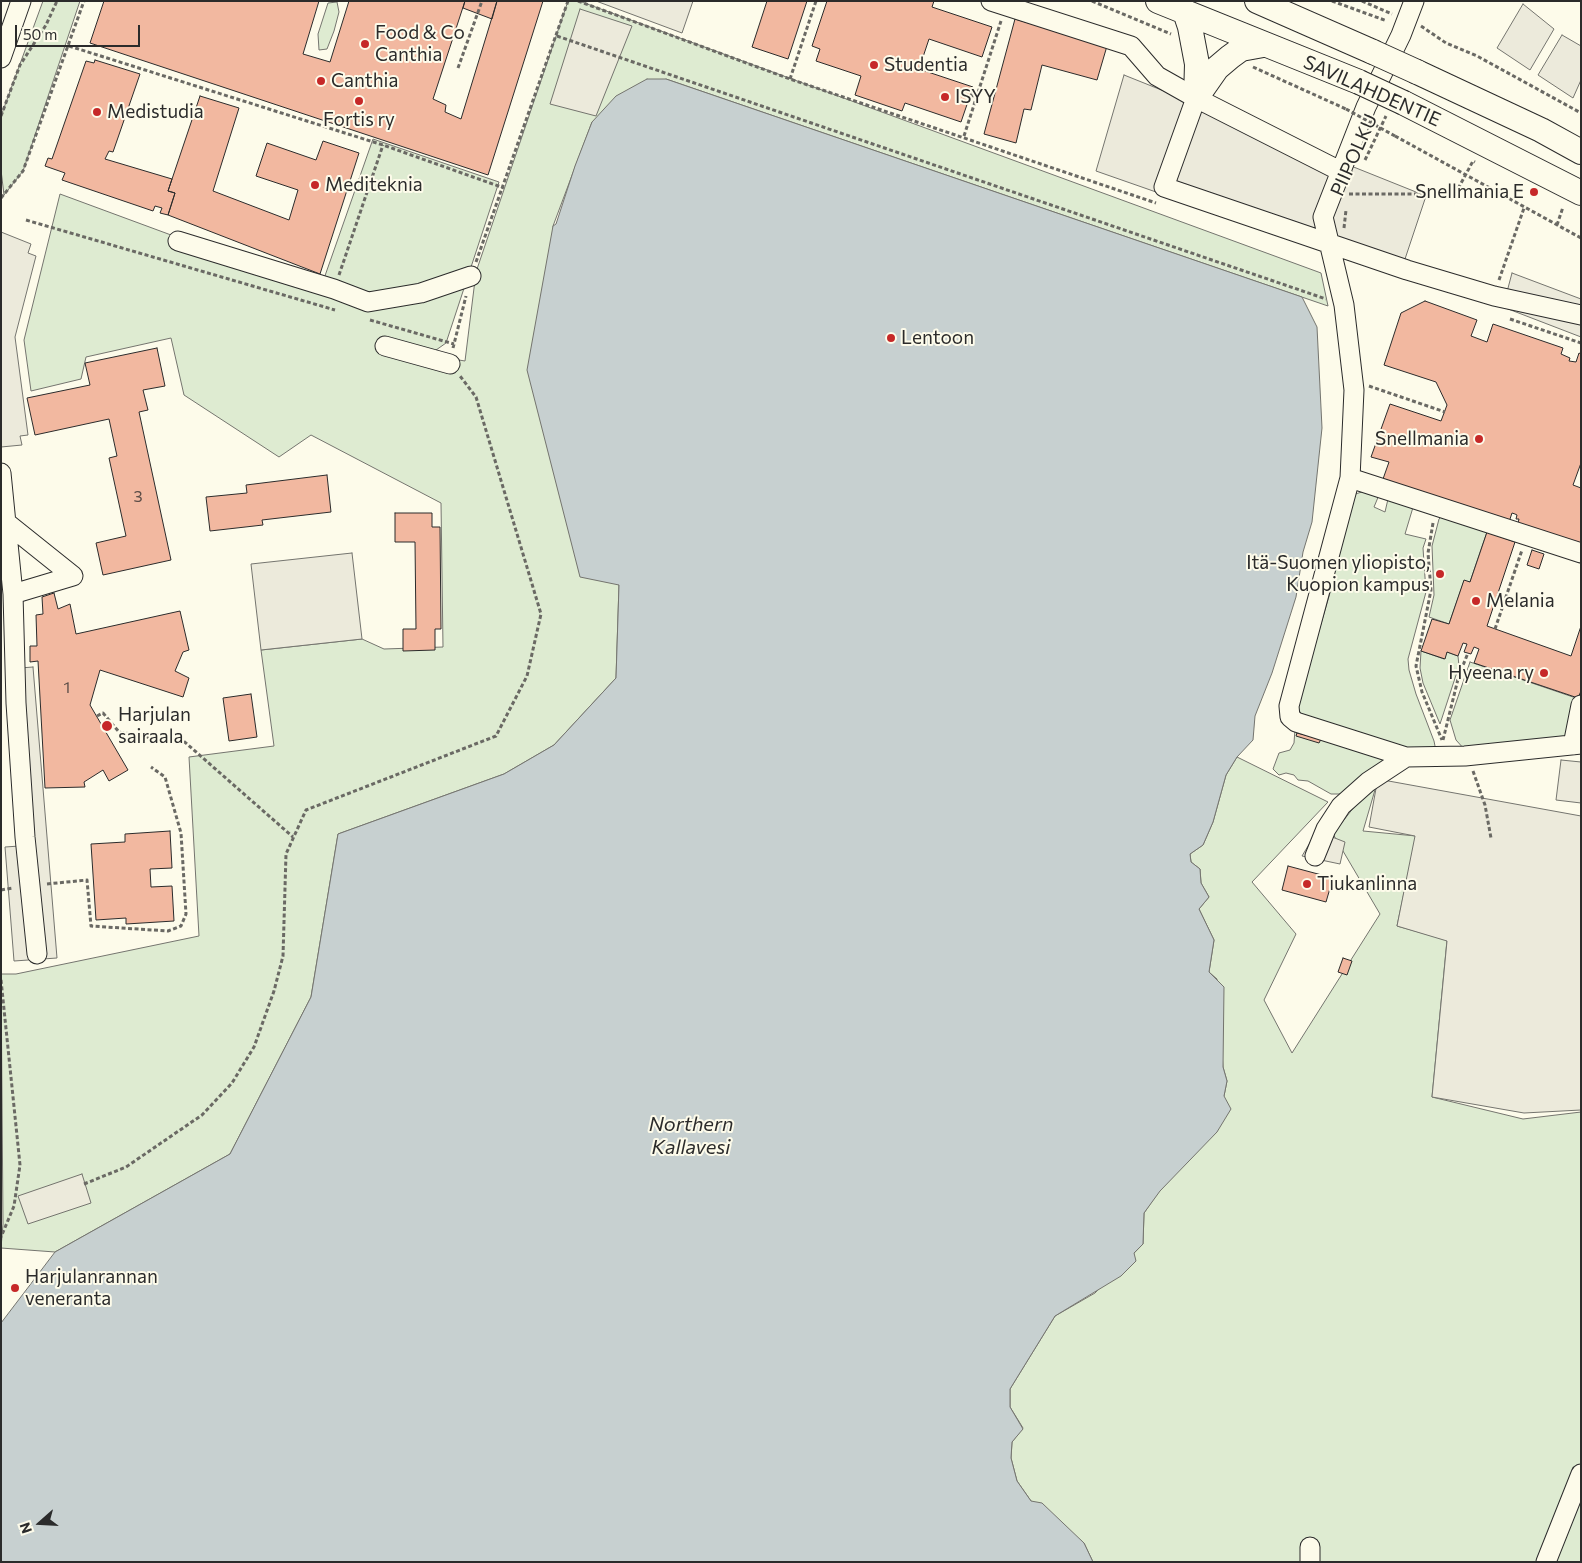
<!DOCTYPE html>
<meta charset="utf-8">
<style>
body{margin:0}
#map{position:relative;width:1582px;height:1563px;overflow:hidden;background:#fdfbea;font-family:Commissioner,sans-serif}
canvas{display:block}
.frame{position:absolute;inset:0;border:2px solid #2b2b2b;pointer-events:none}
.north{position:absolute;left:15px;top:1498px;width:50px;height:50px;-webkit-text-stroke:4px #fdfbea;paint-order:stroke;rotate:251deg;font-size:14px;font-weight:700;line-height:20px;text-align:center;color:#2b2b2b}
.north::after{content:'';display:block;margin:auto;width:18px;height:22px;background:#2b2b2b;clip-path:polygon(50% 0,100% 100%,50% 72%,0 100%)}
.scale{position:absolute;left:15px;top:25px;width:125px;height:22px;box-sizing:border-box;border:2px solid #2b2b2b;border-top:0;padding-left:6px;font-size:15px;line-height:18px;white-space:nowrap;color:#2b2b2b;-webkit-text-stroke:4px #fdfbea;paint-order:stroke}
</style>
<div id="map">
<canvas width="1582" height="1563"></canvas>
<div class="frame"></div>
<div class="north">N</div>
<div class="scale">50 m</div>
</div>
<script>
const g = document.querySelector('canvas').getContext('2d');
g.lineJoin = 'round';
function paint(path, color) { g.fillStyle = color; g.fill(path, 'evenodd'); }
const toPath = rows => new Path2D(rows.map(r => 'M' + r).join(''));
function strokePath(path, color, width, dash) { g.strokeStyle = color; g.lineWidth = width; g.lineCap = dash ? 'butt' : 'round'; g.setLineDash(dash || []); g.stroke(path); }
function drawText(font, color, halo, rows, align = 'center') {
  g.font = font + ' Commissioner,sans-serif'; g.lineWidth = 4; g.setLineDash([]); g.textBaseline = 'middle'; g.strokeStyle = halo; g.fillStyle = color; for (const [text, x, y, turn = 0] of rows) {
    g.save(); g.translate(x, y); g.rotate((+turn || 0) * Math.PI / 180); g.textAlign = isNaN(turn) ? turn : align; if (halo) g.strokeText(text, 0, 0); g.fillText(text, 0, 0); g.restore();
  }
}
const green = toPath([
 [43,1,80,1,23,171,4,195,1,170,1,116,43,1],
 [568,1,579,1,1321,273,1328,306,666,79,592,122,553,226,619,585,616,678,554,745,504,774,338,834,311,997,230,1154,55,1252,1,1248,3,1224,1,974,16,974,199,936,189,757,274,746,261,650,362,639,384,649,443,647,441,503,311,435,279,457,184,395,171,338,86,357,81,379,31,391,24,340,60,194,320,290,373,139,499,182,446,343,429,355,465,361,476,272,568,1],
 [337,2,339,12,334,31,327,49,319,50,318,34,328,3,337,2],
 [1365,491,1379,495,1374,507,1385,512,1388,499,1414,504,1405,534,1426,539,1423,548,1426,592,1408,659,1409,670,1416,694,1434,741,1435,746,1430,751,1412,752,1301,714,1297,706,1332,586,1349,496,1365,491],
 [1443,515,1487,532,1470,582,1464,581,1449,624,1429,617,1434,595,1432,546,1439,519,1443,515],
 [1421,651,1444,659,1447,652,1458,656,1459,666,1440,724,1423,683,1420,668,1421,651],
 [1470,662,1576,698,1569,738,1465,750,1456,740,1450,720,1470,662],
 [1295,729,1391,758,1360,777,1340,794,1331,794,1308,781,1298,780,1294,775,1286,773,1279,775,1273,769,1279,753,1290,750,1294,743,1295,729],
 [1237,757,1328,802,1252,882,1296,934,1264,1000,1292,1053,1380,914,1333,834,1375,780,1377,783,1363,831,1416,836,1397,926,1447,940,1432,1097,1523,1119,1581,1112,1581,1562,1093,1562,1084,1543,1031,1501,1017,1481,1011,1458,1012,1442,1023,1428,1010,1407,1010,1389,1055,1316,1095,1293,1143,1244,1144,1213,1224,1096,1227,1081,1223,1067,1217,979,1209,972,1214,940,1199,909,1209,897,1201,883,1200,869,1191,862,1190,854,1203,845,1213,822,1226,775,1237,757]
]);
const parking = toPath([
 [596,1,693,1,682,33,596,1],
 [1523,4,1554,29,1530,70,1497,48,1523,4],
 [580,9,632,26,596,116,550,104,580,9],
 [1562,35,1581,46,1581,80,1573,98,1538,75,1562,35],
 [1124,75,1426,196,1399,277,1096,171,1124,75],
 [1,232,31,244,28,253,36,256,15,337,28,435,20,436,22,445,1,447,1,232],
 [1512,273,1581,299,1581,337,1503,307,1512,273],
 [352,553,362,639,261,650,251,564,352,553],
 [33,667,57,958,14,961,5,847,34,845,20,668,33,667],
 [1561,760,1581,762,1581,803,1556,800,1561,760],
 [1383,780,1581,816,1581,1110,1524,1113,1432,1097,1447,941,1397,926,1415,836,1369,827,1377,783,1383,780],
 [1317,831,1345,842,1340,864,1302,856,1317,831],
 [82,1174,91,1203,28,1224,18,1196,82,1174]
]);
const water = toPath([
 [647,79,666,79,1302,297,1317,327,1322,428,1312,522,1303,552,1296,597,1272,673,1255,716,1253,740,1237,757,1226,775,1213,822,1203,845,1190,854,1191,862,1200,869,1201,883,1209,897,1199,909,1214,940,1209,972,1224,987,1223,1067,1227,1081,1224,1096,1231,1109,1217,1132,1160,1191,1144,1213,1143,1244,1134,1253,1136,1261,1121,1276,1055,1316,1010,1389,1010,1407,1023,1429,1012,1442,1011,1458,1017,1481,1031,1501,1042,1503,1084,1543,1093,1562,1,1562,1,1323,55,1252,230,1154,311,997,338,834,504,774,554,745,616,678,619,585,580,577,527,370,553,226,556,224,575,166,592,122,616,96,647,79]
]);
const building = toPath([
 [104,1,319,1,303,54,330,62,349,1,465,1,433,99,446,105,445,112,461,119,497,1,543,1,488,175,90,43,104,1],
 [465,1,497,1,492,19,463,8,465,1],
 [767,1,807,1,788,59,752,47,767,1],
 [827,1,934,1,932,7,992,27,982,57,929,39,919,69,973,87,961,122,905,103,902,111,855,95,861,76,816,61,820,49,812,46,827,1],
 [1015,19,1107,46,1097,80,1042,65,1031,110,1024,109,1016,143,984,134,1015,19],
 [95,60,140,74,113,152,109,151,105,159,172,179,168,191,175,193,168,215,160,213,162,208,155,206,153,211,62,180,65,173,45,166,48,158,52,159,86,61,94,63,95,60],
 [200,96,239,108,213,191,289,220,298,190,256,176,267,143,316,160,323,141,359,153,320,274,168,215,175,193,168,191,200,96],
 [1425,301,1477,320,1471,336,1487,342,1493,324,1563,348,1561,354,1570,358,1569,361,1576,362,1579,353,1581,354,1581,463,1573,485,1581,488,1581,547,1518,523,1519,519,1516,519,1517,515,1515,514,1512,513,1509,522,1383,479,1389,462,1371,457,1390,404,1441,421,1447,405,1436,382,1384,365,1401,313,1425,301],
 [157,348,165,386,143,390,148,410,139,412,171,560,103,575,96,543,126,536,109,458,117,456,109,419,35,435,27,398,90,385,85,363,157,348],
 [327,475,331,512,262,520,263,525,210,531,206,497,247,493,246,485,327,475],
 [395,513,432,513,432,527,440,527,441,629,435,629,435,650,403,651,403,629,416,629,415,542,395,542,395,513],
 [1487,532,1515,542,1487,626,1571,656,1581,626,1581,691,1578,698,1474,663,1479,649,1474,647,1471,654,1464,652,1467,644,1463,643,1458,656,1447,652,1445,659,1421,651,1432,619,1449,624,1464,580,1470,582,1487,532],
 [1532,550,1544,554,1539,569,1527,565,1532,550],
 [54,593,58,609,70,604,76,634,180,611,189,650,183,652,175,671,189,678,183,697,100,670,90,705,128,770,109,781,103,770,84,782,85,787,45,788,38,661,30,662,30,646,37,646,36,615,43,614,42,597,54,593],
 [251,694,257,737,229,741,223,698,251,694],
 [1297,733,1321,739,1319,743,1296,736,1297,733],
 [170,831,172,868,150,869,151,887,172,886,174,921,126,924,126,918,96,920,91,844,125,842,125,834,170,831],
 [1288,866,1333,878,1326,902,1282,890,1288,866],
 [1343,958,1352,961,1347,975,1338,972,1343,958]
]);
const path = toPath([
 [578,1,790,79,1156,203],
 [1092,1,1171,34],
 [1332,1,1387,21],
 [1362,1,1392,14],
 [1421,26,1446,43,1477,56,1581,113],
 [557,36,1326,299],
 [69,46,383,145,504,188],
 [1253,67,1346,109],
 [458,68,482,1],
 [790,79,816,1],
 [970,95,977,97],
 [1,116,20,65,46,25,57,1],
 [964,136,1001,21],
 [1395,136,1581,238],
 [1365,160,1386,116],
 [1349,194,1443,194,1454,192,1459,187,1473,161,1475,162],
 [1,198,23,171,84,1],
 [26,220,335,310],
 [1557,225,1563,207],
 [1344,228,1346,210],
 [476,262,568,1],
 [339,275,383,145],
 [1499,280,1524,208],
 [1510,319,1581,343],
 [370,320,454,344],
 [453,348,466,296],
 [1369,386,1445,412],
 [1433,523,1428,553,1431,590,1416,666,1422,692,1442,740],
 [1495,629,1522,550],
 [97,716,103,713,119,732,174,742],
 [179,737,293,837],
 [1443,740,1459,675,1468,653],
 [1473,771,1485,805,1491,838],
 [47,884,87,880,91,926,168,931,181,926,186,914,181,833,165,777,151,767],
 [1,890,13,888],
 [1,980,20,1165,14,1206,1,1237],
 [84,1184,126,1167,202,1115,232,1083,254,1047,274,991,283,956,286,854,306,810,496,736,527,676,541,614,476,397,460,376]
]);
const minor = toPath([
 [991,1,1131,46,1157,76,1196,98,1342,172],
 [1414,1,1401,35,1366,107,1323,217,1344,305,1354,390,1350,478,1289,706,1290,717,1296,722,1406,757,1465,756,1581,744],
 [1,58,21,1],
 [1196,98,1164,187,1407,270,1494,296,1581,315],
 [178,241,334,289,368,302,421,293,471,276],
 [385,346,450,364],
 [1,473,13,594,16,703,25,837,37,954],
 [1350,478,1581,553],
 [8,524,73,576,13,594],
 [1573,745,1581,705],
 [1315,856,1326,829,1341,806,1368,782,1406,757],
 [1310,1562,1310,1547],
 [1546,1562,1581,1474]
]);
const major = toPath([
 [1158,1,1359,82],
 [1257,1,1373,52],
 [1185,12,1190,27,1197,64,1196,98],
 [1417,72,1541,130,1581,152],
 [1196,98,1217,68,1230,57,1241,49,1263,45],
 [1404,103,1581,193]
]);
const pathBridge = toPath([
 [1346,109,1395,136]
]);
const majorBridge = toPath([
 [1373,52,1417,72],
 [1359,82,1404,103]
]);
const markers = [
 [365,44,5,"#c62828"],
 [874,65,5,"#c62828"],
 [321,81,5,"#c62828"],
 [945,97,5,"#c62828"],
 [359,101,5,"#c62828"],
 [97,112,5,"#c62828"],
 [315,185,5,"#c62828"],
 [1534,192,5,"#c62828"],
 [891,338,5,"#c62828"],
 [1479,439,5,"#c62828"],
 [1440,574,5,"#c62828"],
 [1476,601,5,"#c62828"],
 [1544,673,5,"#c62828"],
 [107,726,6,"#c62828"],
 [1307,884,5,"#c62828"],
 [15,1288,5,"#c62828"]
];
const numberNames = [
 ["3",138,497],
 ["1",67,688]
];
const poiNames = [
 ["Food & Co",375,33],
 ["Canthia",375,55],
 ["Studentia",884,65],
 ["Canthia",331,81],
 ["ISYY",955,97],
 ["Medistudia",107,112],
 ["Fortis ry",359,120,"center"],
 ["Mediteknia",325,185],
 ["Snellmania E",1524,192,"right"],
 ["Lentoon",901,338],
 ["Snellmania",1469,439,"right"],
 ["Itä-Suomen yliopisto,",1430,563,"right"],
 ["Kuopion kampus",1430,585,"right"],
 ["Melania",1486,601],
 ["Hyeena ry",1534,673,"right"],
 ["Harjulan",118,715],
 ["sairaala",118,737],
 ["Tiukanlinna",1317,884],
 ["Harjulanrannan",25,1277],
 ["veneranta",25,1299]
];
const streetNames = [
 ["SAVILAHDENTIE",1372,91,24],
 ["PIIPOLKU",1354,155,-66]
];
const waterNames = [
 ["Northern",691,1124],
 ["Kallavesi",691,1147]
];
paint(green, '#deebd1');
strokePath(green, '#74746e', 1);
paint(parking, '#eceadb');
strokePath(parking, '#74746e', 1);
paint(water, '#c7d0d0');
strokePath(water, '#74746e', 1);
paint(building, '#f2b8a0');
strokePath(building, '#2b2b2b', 1);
strokePath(minor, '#2b2b2b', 21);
strokePath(major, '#2b2b2b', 26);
strokePath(path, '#6a6964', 3, [4, 2.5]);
strokePath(minor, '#fdfbea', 19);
strokePath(major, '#fdfbea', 24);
strokePath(majorBridge, '#2b2b2b', 26, []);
strokePath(pathBridge, '#6a6964', 3, [4, 2.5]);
strokePath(majorBridge, '#fdfbea', 24);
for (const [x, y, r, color] of markers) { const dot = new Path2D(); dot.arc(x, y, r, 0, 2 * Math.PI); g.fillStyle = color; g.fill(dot); strokePath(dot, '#fdfbea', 2); }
drawText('16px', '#5d4e48', null, numberNames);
drawText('19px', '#2b2b2b', '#fdfbea', poiNames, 'left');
drawText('19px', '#2b2b2b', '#fdfbea', streetNames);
drawText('italic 20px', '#2b2b2b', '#fdfbea', waterNames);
</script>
